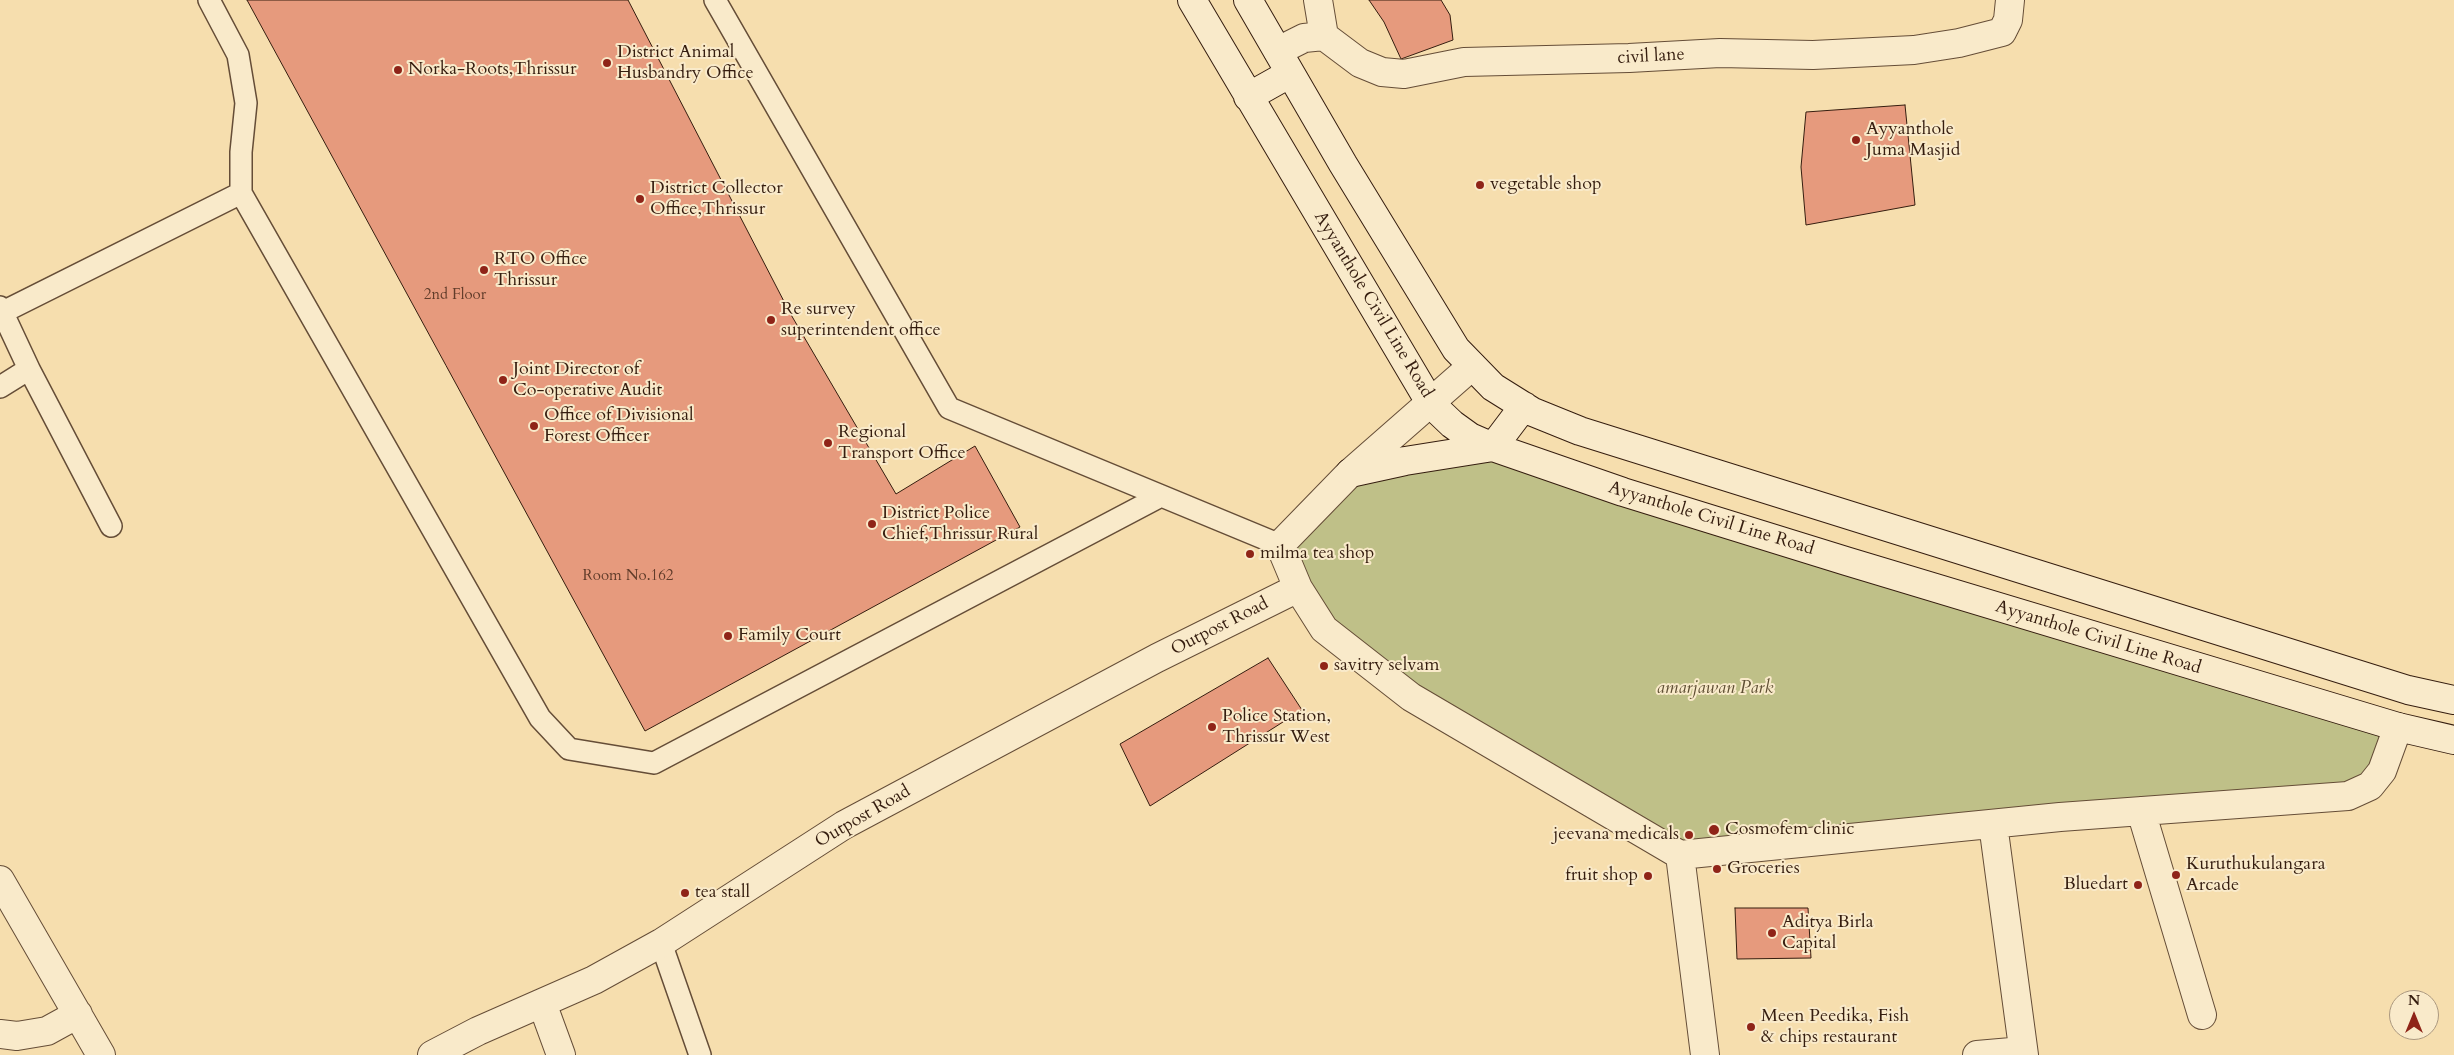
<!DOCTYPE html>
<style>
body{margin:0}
#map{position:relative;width:2454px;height:1055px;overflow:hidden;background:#f6deae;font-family:Cardo,serif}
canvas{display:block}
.north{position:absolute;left:2389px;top:990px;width:50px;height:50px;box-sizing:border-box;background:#f9eaca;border:1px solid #ab987f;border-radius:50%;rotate:0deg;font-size:14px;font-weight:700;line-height:20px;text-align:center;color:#351d0f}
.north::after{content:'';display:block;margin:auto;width:18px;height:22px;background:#8f2418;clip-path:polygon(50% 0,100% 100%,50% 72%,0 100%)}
</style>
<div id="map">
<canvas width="2454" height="1055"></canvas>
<div class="north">N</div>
</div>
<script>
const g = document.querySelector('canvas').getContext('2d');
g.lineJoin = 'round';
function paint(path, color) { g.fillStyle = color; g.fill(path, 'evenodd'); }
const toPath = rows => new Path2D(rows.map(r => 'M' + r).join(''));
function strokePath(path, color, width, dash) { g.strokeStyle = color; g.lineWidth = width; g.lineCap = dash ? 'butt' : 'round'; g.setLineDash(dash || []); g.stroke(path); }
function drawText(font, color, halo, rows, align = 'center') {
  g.font = font + ' Cardo,serif'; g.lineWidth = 4; g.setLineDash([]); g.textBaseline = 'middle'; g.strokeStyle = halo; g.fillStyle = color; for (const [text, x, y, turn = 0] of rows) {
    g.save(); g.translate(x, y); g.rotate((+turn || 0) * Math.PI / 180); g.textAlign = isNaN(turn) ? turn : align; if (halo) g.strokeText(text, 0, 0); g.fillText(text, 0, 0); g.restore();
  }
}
const green = toPath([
 [1491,451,2397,730,2368,785,1680,854,1324,629,1281,548,1352,476]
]);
const building = toPath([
 [247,0,628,0,790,313,896,494,975,446,1020,527,645,731,247,0],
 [1369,0,1441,0,1450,15,1453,40,1401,59,1384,22,1369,0],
 [1905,105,1915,205,1806,225,1801,167,1806,112,1905,105],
 [1268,658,1302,710,1150,806,1120,744,1268,658],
 [1735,908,1808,908,1811,958,1737,959,1735,908]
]);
const service = toPath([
 [209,0,238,55,246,103,241,152,241,193,540,718,569,749,654,763,1161,496],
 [715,0,949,408,1280,545],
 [0,307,29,369,0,387],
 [3,312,241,193],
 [29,369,111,526],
 [661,943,700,1055]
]);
const minor = toPath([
 [1318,0,1324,36],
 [1278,51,1304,38,1324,36,1360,63,1382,72,1404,74,1464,62,1629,58,1720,53,1813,55,1914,50,1959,43,2002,32,2008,20,2010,0],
 [1472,366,1350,473,1280,545,1298,588,1324,629,1411,697,1680,855,1705,1055],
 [2141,811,2202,1015],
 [1993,824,2024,1055],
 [1680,855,2060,817,2348,796,2370,786,2382,771,2398,727],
 [0,880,101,1055],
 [542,1003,561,1055],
 [0,1034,17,1036,47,1031,78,1014],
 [432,1055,478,1031,594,980,661,943,844,825,1157,658,1298,588],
 [1977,1055,2023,1051]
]);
const secondary = toPath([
 [1192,0,1431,404,1452,424,1470,437,1493,447,1623,492,1846,561,2398,727,2454,740],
 [1248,0,1343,164,1456,349,1493,387,1533,412,1580,431,2408,690,2454,700],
 [1248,97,1289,74],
 [1350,473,1405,461,1493,447,1524,406]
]);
const markers = [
 [607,63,5,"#8f2418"],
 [398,70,5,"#8f2418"],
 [1856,140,5,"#8f2418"],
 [1480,185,5,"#8f2418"],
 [640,199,5,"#8f2418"],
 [484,270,5,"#8f2418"],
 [771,320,5,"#8f2418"],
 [503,380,5,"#8f2418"],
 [534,426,5,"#8f2418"],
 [828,443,5,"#8f2418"],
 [872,524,5,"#8f2418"],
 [1250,554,5,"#8f2418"],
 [728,636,5,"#8f2418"],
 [1324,666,5,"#8f2418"],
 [1212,727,5,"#8f2418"],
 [1714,830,6,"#8f2418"],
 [1689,835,5,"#8f2418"],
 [1717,869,5,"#8f2418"],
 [2176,875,5,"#8f2418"],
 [1648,876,5,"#8f2418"],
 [2138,885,5,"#8f2418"],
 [685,893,5,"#8f2418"],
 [1772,933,5,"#8f2418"],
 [1751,1027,5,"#8f2418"]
];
const numberNames = [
 ["2nd Floor",455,296],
 ["Room No.162",628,577]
];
const poiNames = [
 ["District Animal",617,53],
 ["Husbandry Office",617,74],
 ["Norka-Roots,Thrissur",408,70],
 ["Ayyanthole",1866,130],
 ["Juma Masjid",1866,151],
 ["vegetable shop",1490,185],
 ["District Collector",650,189],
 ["Office,Thrissur",650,210],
 ["RTO Office",494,260],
 ["Thrissur",494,281],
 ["Re survey",781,310],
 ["superintendent office",781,331],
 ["Joint Director of",513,370],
 ["Co-operative Audit",513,391],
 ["Office of Divisional",544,416],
 ["Forest Officer",544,437],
 ["Regional",838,433],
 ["Transport Office",838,454],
 ["District Police",882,514],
 ["Chief,Thrissur Rural",882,535],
 ["milma tea shop",1260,554],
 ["Family Court",738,636],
 ["savitry selvam",1334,666],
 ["Police Station,",1222,717],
 ["Thrissur West",1222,738],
 ["Cosmofem clinic",1725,830],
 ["jeevana medicals",1679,835,"right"],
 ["Kuruthukulangara",2186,865],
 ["Arcade",2186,886],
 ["Groceries",1727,869],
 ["fruit shop",1638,876,"right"],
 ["Bluedart",2128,885,"right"],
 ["tea stall",695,893],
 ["Aditya Birla",1782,923],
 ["Capital",1782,944],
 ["Meen Peedika, Fish",1761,1017],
 ["& chips restaurant",1761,1038]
];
const streetNames = [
 ["civil lane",1651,57,-3],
 ["Ayyanthole Civil Line Road",1373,305,59],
 ["Ayyanthole Civil Line Road",1711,519,17],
 ["Outpost Road",1220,627,-27],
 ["Ayyanthole Civil Line Road",2098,638,17],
 ["Outpost Road",863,817,-30]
];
const parkNames = [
 ["amarjawan Park",1715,689]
];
paint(green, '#bfc088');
paint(building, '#e69a7d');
strokePath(building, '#351d0f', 1);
strokePath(service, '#654d37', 24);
strokePath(minor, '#654d37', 30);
strokePath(secondary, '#351d0f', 30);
strokePath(service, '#f9eaca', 21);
strokePath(minor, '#f9eaca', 28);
strokePath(secondary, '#f9eaca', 28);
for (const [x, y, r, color] of markers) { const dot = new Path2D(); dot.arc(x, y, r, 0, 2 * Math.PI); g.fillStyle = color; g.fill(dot); strokePath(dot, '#f9eaca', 2); }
drawText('15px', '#613c2a', null, numberNames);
drawText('18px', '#351d0f', '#f9eaca', poiNames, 'left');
drawText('18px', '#351d0f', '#f9eaca', streetNames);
drawText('italic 18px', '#5e4e33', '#f9eaca', parkNames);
</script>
